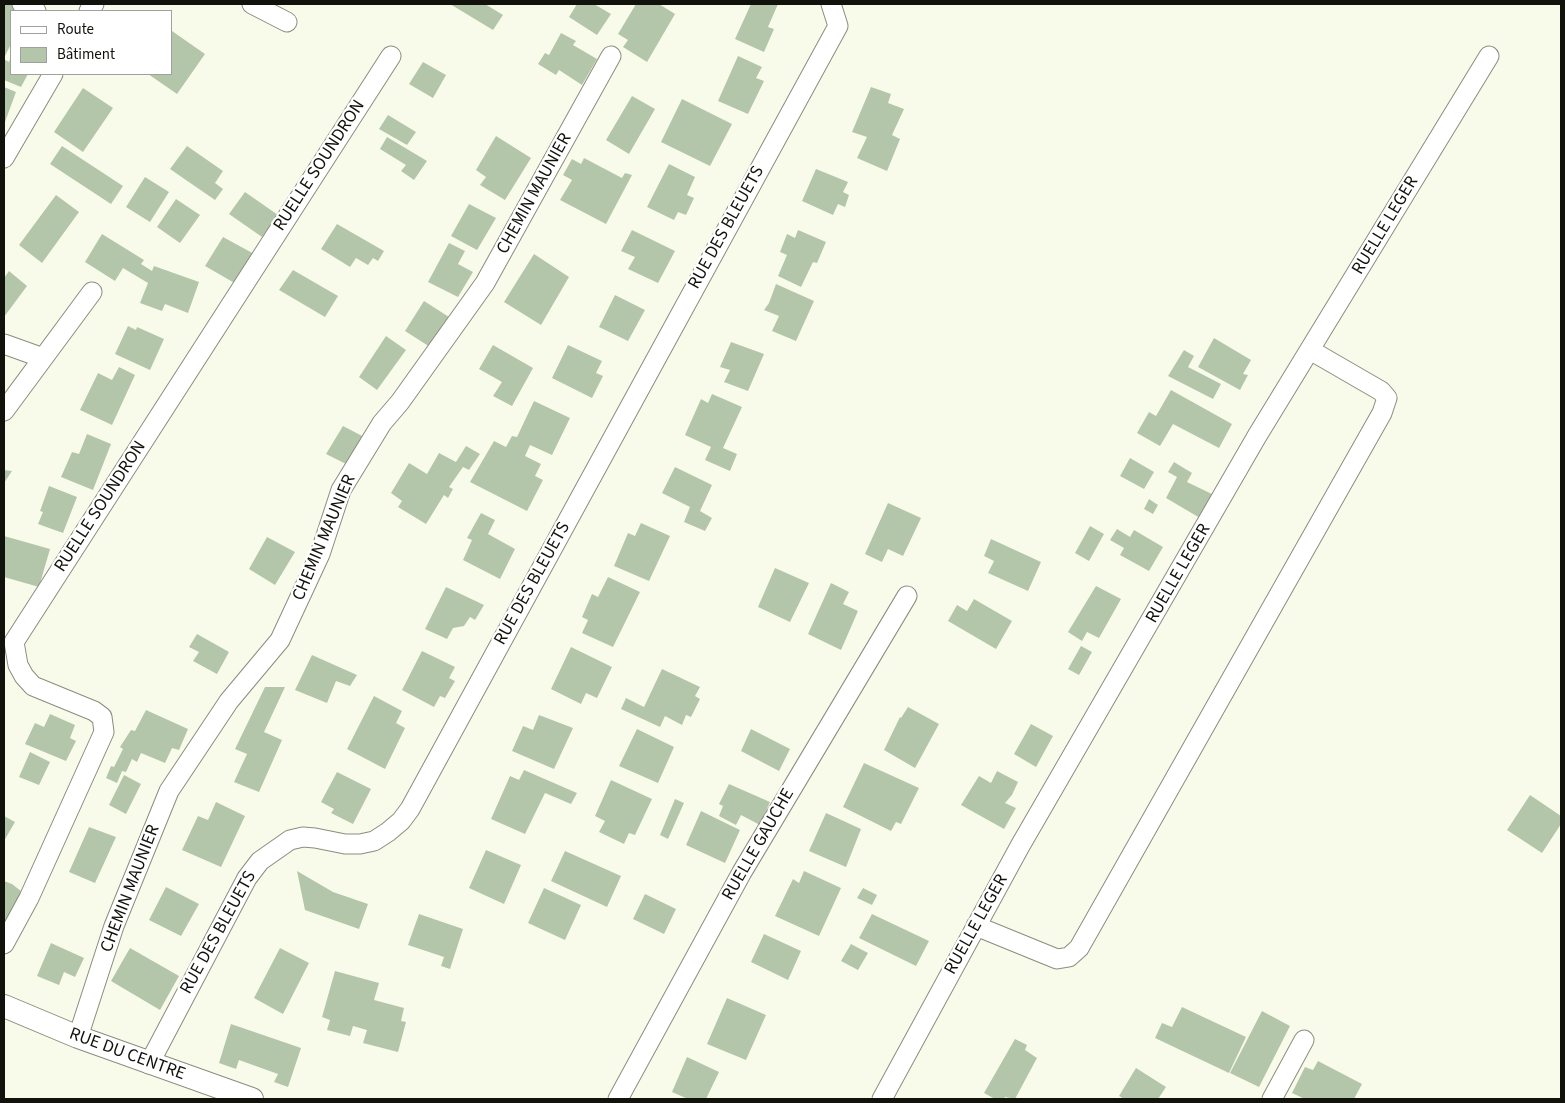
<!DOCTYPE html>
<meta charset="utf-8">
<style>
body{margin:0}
#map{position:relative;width:1565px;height:1103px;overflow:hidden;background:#f9fbea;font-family:"Source Sans 3",sans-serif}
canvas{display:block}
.frame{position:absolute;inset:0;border:5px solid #12120d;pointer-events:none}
.legend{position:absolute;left:10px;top:10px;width:162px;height:65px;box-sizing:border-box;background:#fff;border:1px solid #a0a09e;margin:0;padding:6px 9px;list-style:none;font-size:15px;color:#12120d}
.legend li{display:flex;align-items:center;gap:10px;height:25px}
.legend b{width:25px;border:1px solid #a0a09e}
</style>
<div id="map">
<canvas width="1565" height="1103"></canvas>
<div class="frame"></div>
<ul class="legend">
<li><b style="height:6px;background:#fff"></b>Route</li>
<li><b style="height:14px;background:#b3c6aa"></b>Bâtiment</li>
</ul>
</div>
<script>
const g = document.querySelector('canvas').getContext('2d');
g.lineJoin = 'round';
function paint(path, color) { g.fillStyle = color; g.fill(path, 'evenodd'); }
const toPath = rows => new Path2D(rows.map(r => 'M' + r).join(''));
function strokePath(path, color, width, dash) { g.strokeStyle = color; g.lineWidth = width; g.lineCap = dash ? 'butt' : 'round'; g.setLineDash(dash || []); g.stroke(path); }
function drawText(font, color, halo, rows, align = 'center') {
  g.font = font + ' "Source Sans 3",sans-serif'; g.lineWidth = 4.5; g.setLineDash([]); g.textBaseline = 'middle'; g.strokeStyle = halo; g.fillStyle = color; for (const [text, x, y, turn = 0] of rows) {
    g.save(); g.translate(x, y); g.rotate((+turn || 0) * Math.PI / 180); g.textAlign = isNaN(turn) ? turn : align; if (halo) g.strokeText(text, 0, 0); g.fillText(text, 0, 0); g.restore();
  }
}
const building = toPath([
 [4,4,11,4,24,11,11,11,11,44,4,58],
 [450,4,485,4,503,15,493,30],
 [577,4,594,4,611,14,597,35,569,17],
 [636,4,659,4,675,14,647,62,623,47,628,40,618,34],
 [751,4,778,4,768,27,774,29,764,52,735,39],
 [172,31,205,54,177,94,148,74,171,74],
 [561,33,576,41,573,45,597,59,582,85,559,70,556,75,538,64,545,53,549,55],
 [11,56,11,74,28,74,21,87,4,80,4,59,9,62],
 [738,56,762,67,756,78,764,81,748,114,718,101],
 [423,62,446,75,433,98,409,84],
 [4,87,16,92,5,122,4,122],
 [871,87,891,94,888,103,904,109,892,135,900,139,887,171,857,158,867,137,852,132],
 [83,88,113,108,83,152,54,132],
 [632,96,655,109,629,154,606,140],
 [682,99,732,124,710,166,661,142],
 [388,115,416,132,407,145,379,129],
 [496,136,531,158,505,200,480,185,486,177,476,170],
 [387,137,427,161,414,180,401,171,406,165,380,149],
 [62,146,123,186,111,204,50,164],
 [187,146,223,171,215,183,223,189,215,200,170,169],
 [584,158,622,178,625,173,632,175,606,224,560,200,572,180,563,175,572,159,581,164],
 [669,164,695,177,687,195,694,198,686,215,678,212,674,220,647,207],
 [816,169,848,182,843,192,849,195,845,207,838,204,833,215,802,201],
 [145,177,169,192,150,222,126,207],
 [245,192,278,215,262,237,229,214],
 [56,195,79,212,42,263,19,245],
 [176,199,200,215,180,243,157,227],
 [469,204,496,218,477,250,451,236],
 [337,224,384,251,378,261,373,258,368,265,356,258,350,267,321,249],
 [632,230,675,251,658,283,628,269,635,257,621,251],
 [798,230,826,242,817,263,813,262,801,287,778,276,787,255,780,252,787,234,795,238],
 [102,234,144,260,141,264,152,271,154,266,199,282,188,313,165,304,162,311,140,303,148,283,123,268,115,281,85,262],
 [223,237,256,255,238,285,205,266],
 [449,243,465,251,458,264,473,272,458,297,428,282],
 [534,254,569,277,541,325,504,302],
 [293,270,338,296,325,317,279,290],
 [9,271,27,286,4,317,4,278],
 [776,284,814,301,796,341,772,331,779,316,764,310,769,303],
 [615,295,645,310,628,341,599,327],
 [424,301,449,317,430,347,405,331],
 [128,326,136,330,137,327,164,339,150,370,115,354],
 [386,336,406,350,377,390,359,377],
 [1214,338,1251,360,1243,374,1248,375,1240,390,1198,367],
 [731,342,764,354,748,391,724,382,730,370,720,367],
 [493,345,533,368,512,406,493,396,502,382,479,369],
 [568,345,602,361,596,373,603,376,592,398,552,378],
 [1184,350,1194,356,1188,367,1221,384,1213,399,1168,376],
 [119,367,135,375,112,425,80,410,98,373,112,380],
 [1171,390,1232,424,1219,448,1173,424,1160,446,1137,433,1149,412,1156,416],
 [712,394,742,407,723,448,737,454,730,471,705,460,711,447,685,435,701,399,708,403],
 [534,401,570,418,552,455,530,445,525,456,541,464,535,476,543,480,527,511,470,482,494,441,506,447,512,436,517,437],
 [343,426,368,439,352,467,326,454],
 [87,434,111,444,93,490,61,477,72,452,79,454],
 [466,446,480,454,469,470,463,467,449,487,453,489,448,498,444,495,426,524,398,507,402,501,391,493,409,463,427,474,439,453,456,462],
 [1130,458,1154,472,1144,489,1120,476],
 [1174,462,1192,473,1187,482,1214,495,1200,518,1166,498,1177,477,1168,472],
 [675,467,712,485,700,511,712,518,705,531,684,522,690,507,662,493],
 [4,470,12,471,4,483],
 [49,486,77,497,63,533,38,524,43,512,40,511],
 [1149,499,1158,505,1153,514,1144,509],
 [888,503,921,518,903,556,888,549,882,562,865,554],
 [481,513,495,520,488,534,515,549,500,579,463,560,472,540,467,538],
 [641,523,670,536,649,581,614,566,628,533,635,536],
 [1090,526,1104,534,1089,561,1075,553],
 [1117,529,1130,537,1134,530,1163,547,1149,571,1120,555,1124,548,1110,540],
 [4,536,50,549,39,587,4,577],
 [267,537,295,552,275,585,249,569],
 [991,539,1041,562,1028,591,988,573,994,561,984,556],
 [775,568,809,583,790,622,758,607],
 [608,577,640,592,613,647,582,633,588,620,582,617,592,594,598,597],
 [831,583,849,592,843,604,858,611,841,650,808,634],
 [1096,586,1121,599,1099,638,1087,632,1082,641,1068,632],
 [446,587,484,605,475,620,470,617,464,626,453,628,447,639,425,629],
 [974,599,1012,621,996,649,948,621,957,605,967,611],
 [197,634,229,652,217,674,193,661,199,652,189,647],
 [1081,646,1092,652,1079,675,1068,669],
 [571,647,612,667,597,698,586,693,581,704,551,689],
 [422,651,455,667,449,678,455,681,445,698,440,696,434,707,402,690],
 [312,655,357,675,350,686,336,681,327,703,295,690],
 [662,669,700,687,695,696,700,699,691,717,686,715,682,725,665,716,660,727,621,709,626,698,644,707],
 [265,687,285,687,264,732,282,740,259,792,234,782,247,754,235,749],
 [374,696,402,711,396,723,405,728,385,769,347,749],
 [908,707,939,724,915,768,884,750,900,717,901,718],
 [146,710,188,729,179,750,172,748,165,763,141,753,137,762,132,759,126,772,122,771,117,783,106,778,111,766,114,767,123,749,120,747,131,730,135,731],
 [50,714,75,725,70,738,76,741,66,761,25,744,35,723,44,727],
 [539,715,573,728,554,769,512,751,523,726,533,730],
 [1031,724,1053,736,1036,767,1014,754],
 [637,729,674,747,658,783,619,766],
 [751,729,790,749,779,771,741,751],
 [30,752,50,762,39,785,19,777],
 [864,763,919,788,901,824,896,822,891,831,843,807],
 [524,770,577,793,571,804,545,793,525,834,491,819,510,776,519,780],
 [997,771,1018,782,1012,795,1005,803,1016,808,1004,829,961,805,979,776,991,783],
 [337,772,371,789,353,824,331,813,334,809,321,802],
 [124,775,141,784,126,814,109,805],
 [611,780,652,799,635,835,629,833,624,844,599,832,605,821,595,816],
 [729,784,770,802,760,825,741,815,736,825,719,816,723,806,719,804],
 [1530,795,1561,816,1561,824,1542,853,1507,830],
 [675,799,684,803,668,839,660,835],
 [216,802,245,816,221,867,182,850,198,816,208,820],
 [701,811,740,830,725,863,686,845],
 [826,813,861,829,846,867,809,851],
 [4,816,15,822,4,841],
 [89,827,116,837,95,883,69,872],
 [486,850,521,865,504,904,469,888],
 [565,851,621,876,607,907,551,881],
 [297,871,333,892,368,904,359,929,305,910],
 [804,871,841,888,819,936,775,916,793,879,799,883],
 [4,881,12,884,21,891,4,929],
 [166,887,199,904,181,936,149,920],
 [544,888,581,905,565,940,528,923],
 [863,888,877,895,872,905,857,898],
 [645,894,676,909,664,934,633,919],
 [419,914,463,929,450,969,441,966,444,957,408,945],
 [872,914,929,941,916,966,859,938],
 [764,934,801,951,788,980,751,962],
 [51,943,84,958,75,977,64,972,59,985,37,976],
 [851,944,868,953,858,970,841,961],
 [130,948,179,976,160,1010,111,981],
 [280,948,309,963,283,1014,254,998],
 [335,971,379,983,374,1000,404,1008,401,1021,406,1022,398,1052,363,1043,367,1030,353,1026,350,1036,327,1030,330,1020,322,1017],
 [727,998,766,1015,746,1060,707,1044],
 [1182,1007,1246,1037,1229,1073,1155,1038,1162,1023,1172,1027],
 [1262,1011,1290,1026,1259,1087,1230,1073],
 [231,1024,301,1048,288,1087,274,1082,278,1074,239,1060,236,1069,219,1063],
 [1015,1039,1027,1045,1025,1050,1037,1058,1015,1099,1005,1097,1004,1099,995,1099,984,1093],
 [687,1057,719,1072,706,1099,688,1099,672,1092],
 [1318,1061,1362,1084,1354,1099,1305,1099,1292,1093,1305,1067,1313,1070],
 [1136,1068,1166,1087,1158,1099,1124,1099,1119,1096]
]);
const minor = toPath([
 [22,4,36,11],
 [252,4,287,22],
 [89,11,94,4],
 [4,158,53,74],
 [4,344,43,358],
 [4,411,92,292],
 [976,926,1057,959,1069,957,1079,948,1382,413,1387,398,1381,391,1310,350],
 [4,944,29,898,104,732,102,717,94,711,33,686,24,676,18,665,14,642,391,56],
 [78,1037,114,926,169,791,229,701,280,640,320,554,341,490,382,423,400,402,485,283,611,56],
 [149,1064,247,878,260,861,290,840,303,837,315,838,345,844,360,844,374,841,388,832,401,821,410,809,838,26,831,4],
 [618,1099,742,872,907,596],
 [882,1099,1020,846,1257,436,1489,56],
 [1272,1099,1304,1040]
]);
const tertiary = toPath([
 [4,1006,78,1037,252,1099]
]);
const streetNames = [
 ["RUELLE SOUNDRON",320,166,-57],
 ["CHEMIN MAUNIER",535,194,-61],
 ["RUELLE LEGER",1386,226,-59],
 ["RUE DES BLEUETS",727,228,-61],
 ["RUELLE SOUNDRON",101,507,-57],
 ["CHEMIN MAUNIER",325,538,-67],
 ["RUELLE LEGER",1179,574,-60],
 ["RUE DES BLEUETS",533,584,-61],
 ["RUELLE GAUCHE",759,845,-60],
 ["CHEMIN MAUNIER",131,889,-69],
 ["RUELLE LEGER",977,925,-61],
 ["RUE DES BLEUETS",219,933,-61],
 ["RUE DU CENTRE",127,1055,20]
];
paint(building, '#b3c6aa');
strokePath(minor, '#8a8d7e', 21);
strokePath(tertiary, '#8a8d7e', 24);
strokePath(minor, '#fff', 19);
strokePath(tertiary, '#fff', 22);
drawText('18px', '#12120d', '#fff', streetNames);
</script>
